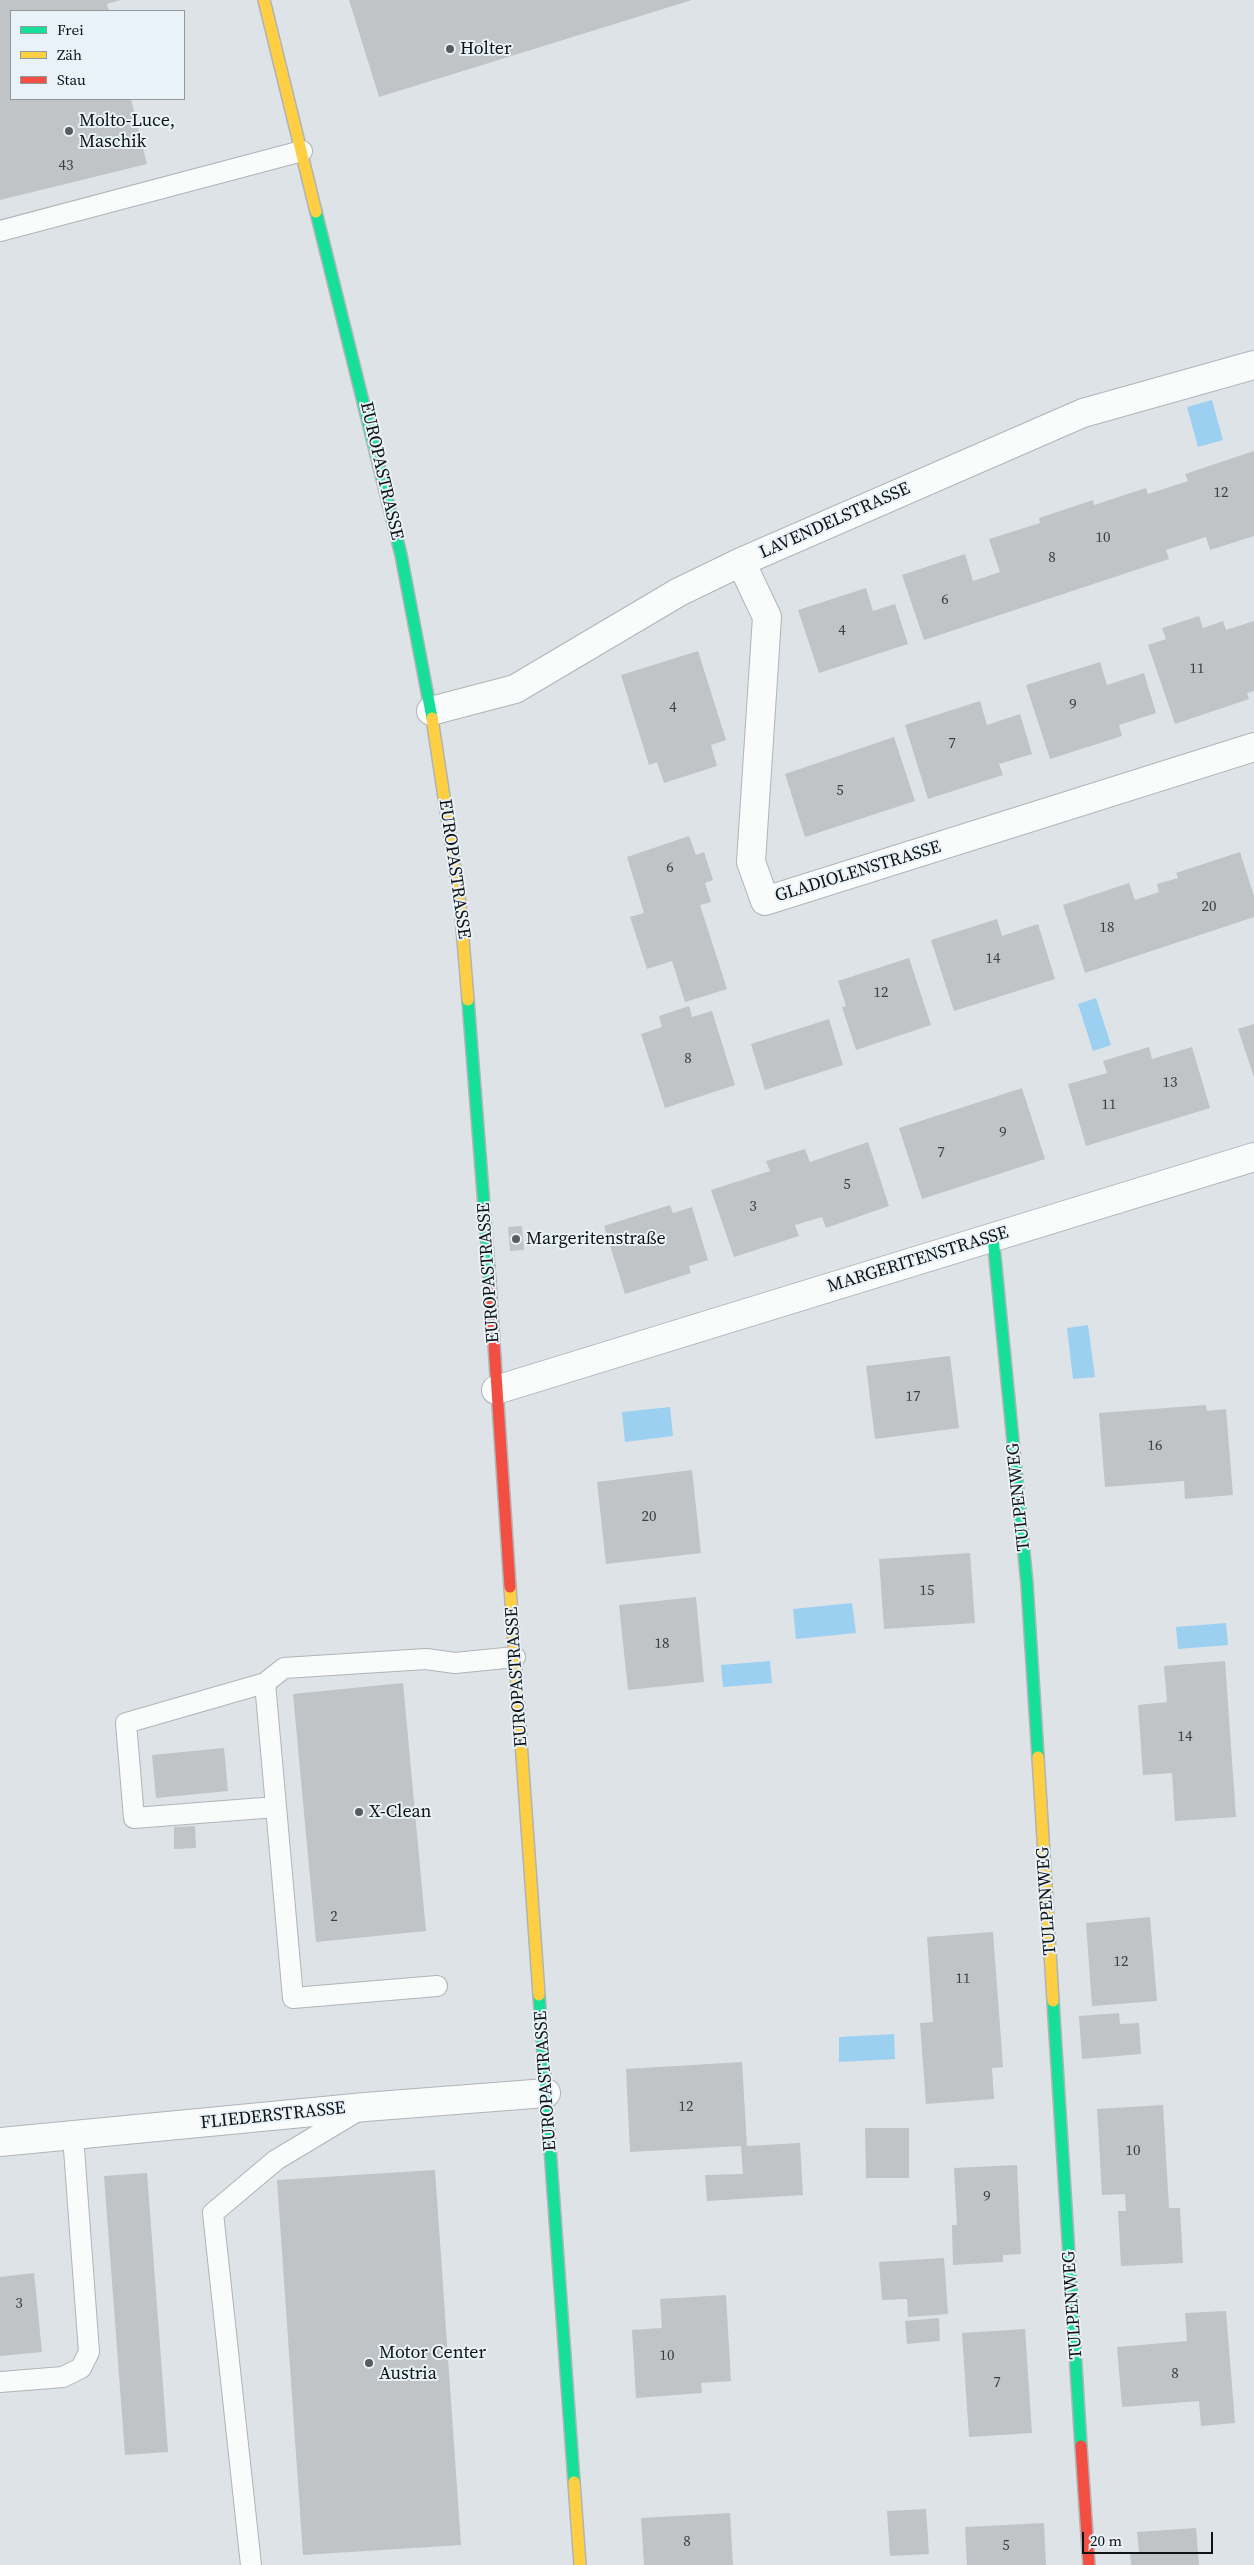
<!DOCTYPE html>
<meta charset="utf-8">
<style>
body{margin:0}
#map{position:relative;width:1254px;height:2565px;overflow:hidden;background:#dee3e7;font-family:"Source Serif 4",serif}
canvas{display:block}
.legend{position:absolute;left:10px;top:10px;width:175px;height:90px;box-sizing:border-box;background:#e8f2f8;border:1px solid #92999d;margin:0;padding:6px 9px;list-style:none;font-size:15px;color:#101315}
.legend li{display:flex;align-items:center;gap:10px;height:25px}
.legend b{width:25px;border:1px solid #92999d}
.scale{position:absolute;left:1082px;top:2532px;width:131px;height:22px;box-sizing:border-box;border:2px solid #101315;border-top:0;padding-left:6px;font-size:15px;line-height:18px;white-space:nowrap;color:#101315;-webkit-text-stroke:4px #e8f2f8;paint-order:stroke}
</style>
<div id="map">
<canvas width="1254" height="2565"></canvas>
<ul class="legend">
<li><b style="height:6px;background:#16e098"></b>Frei</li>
<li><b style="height:6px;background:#ffcf43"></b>Zäh</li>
<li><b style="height:6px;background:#f24e42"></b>Stau</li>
</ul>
<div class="scale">20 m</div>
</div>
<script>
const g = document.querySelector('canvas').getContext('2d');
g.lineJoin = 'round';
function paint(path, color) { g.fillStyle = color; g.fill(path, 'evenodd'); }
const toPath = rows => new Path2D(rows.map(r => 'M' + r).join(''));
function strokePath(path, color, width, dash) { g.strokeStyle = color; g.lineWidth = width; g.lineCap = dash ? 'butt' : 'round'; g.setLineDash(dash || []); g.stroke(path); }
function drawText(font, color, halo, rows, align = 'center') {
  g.font = font + ' "Source Serif 4",serif'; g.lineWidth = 4; g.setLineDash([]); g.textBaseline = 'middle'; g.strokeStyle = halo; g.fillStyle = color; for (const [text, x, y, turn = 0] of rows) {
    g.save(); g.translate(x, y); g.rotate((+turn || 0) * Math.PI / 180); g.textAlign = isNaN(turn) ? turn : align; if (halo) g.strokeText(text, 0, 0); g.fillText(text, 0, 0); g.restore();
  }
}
const water = toPath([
 [1212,400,1223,440,1198,447,1187,407],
 [1096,998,1111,1045,1093,1051,1078,1004],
 [1088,1325,1095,1377,1073,1379,1067,1328],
 [670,1407,673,1436,625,1442,622,1412],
 [852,1603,856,1633,796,1639,793,1609],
 [1226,1623,1228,1645,1178,1649,1176,1627],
 [770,1661,772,1683,723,1687,721,1665],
 [894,2034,895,2059,839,2062,839,2037]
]);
const building = toPath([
 [0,0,121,0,107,4,109,11,11,11,11,99,131,99,147,164,0,200],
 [349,0,692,0,379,97],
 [1254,451,1254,536,1210,550,1206,537,1166,550,1169,559,924,640,902,575,965,554,973,581,1000,572,989,539,1040,523,1039,518,1093,500,1094,505,1146,488,1148,494,1188,481,1185,474],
 [866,588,873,611,895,604,908,644,819,673,798,610],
 [1199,616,1203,628,1223,621,1226,630,1254,621,1254,691,1247,693,1249,699,1175,724,1148,645,1166,639,1162,628],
 [698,651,726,740,711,745,717,766,664,783,657,762,649,765,621,675],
 [1100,662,1107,685,1144,673,1156,713,1119,725,1122,736,1050,759,1026,685],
 [980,701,987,725,1020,714,1032,754,999,764,1003,775,928,799,905,725],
 [894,737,915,801,805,837,785,774],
 [689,836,696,855,704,852,713,880,705,883,711,902,700,905,727,989,685,1002,672,961,647,969,630,917,644,913,627,857],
 [1240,852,1254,896,1254,917,1085,973,1063,905,1129,883,1135,900,1159,892,1157,884,1178,878,1176,873],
 [997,919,1002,936,1038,924,1055,979,954,1011,931,940],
 [909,958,931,1025,856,1050,842,1007,846,1006,838,981],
 [689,1006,692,1017,712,1011,735,1085,665,1108,641,1034,662,1027,659,1016],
 [829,1019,843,1065,765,1090,751,1044],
 [1254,1024,1254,1077,1238,1029],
 [1149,1047,1152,1059,1192,1047,1210,1108,1086,1146,1068,1084,1107,1073,1103,1061],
 [1022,1088,1045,1159,922,1199,899,1128],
 [868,1142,889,1206,826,1228,822,1217,795,1225,799,1236,734,1257,711,1190,770,1171,766,1161,805,1149,810,1162],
 [670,1205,673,1213,692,1207,708,1260,689,1266,691,1273,625,1294,604,1226],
 [522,1226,524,1250,510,1251,508,1227],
 [950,1356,959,1428,875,1439,866,1366],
 [1206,1405,1207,1411,1226,1409,1233,1495,1185,1499,1184,1481,1105,1487,1099,1413],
 [692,1470,701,1553,606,1564,597,1482],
 [970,1553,975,1623,884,1629,879,1559],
 [696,1597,704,1682,628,1690,619,1605],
 [1225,1661,1236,1817,1175,1821,1172,1773,1143,1775,1138,1705,1167,1702,1164,1666],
 [403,1683,426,1931,316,1942,293,1694],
 [224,1748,228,1791,156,1798,152,1755],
 [195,1826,196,1848,174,1849,174,1827],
 [1150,1917,1157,2001,1092,2006,1086,1923],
 [993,1932,1003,2067,992,2068,994,2099,926,2104,920,2023,933,2022,927,1937],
 [1119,2013,1120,2024,1139,2023,1141,2054,1082,2059,1079,2016],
 [742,2062,747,2146,800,2143,803,2195,707,2201,705,2175,743,2174,741,2146,630,2152,626,2069],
 [1163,2105,1169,2208,1180,2208,1183,2263,1121,2266,1118,2211,1126,2211,1125,2194,1102,2195,1097,2109],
 [865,2128,909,2128,909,2178,866,2178],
 [1017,2165,1021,2254,1003,2255,1003,2262,953,2265,952,2225,957,2225,954,2168],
 [435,2170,461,2545,303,2555,277,2180],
 [147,2173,168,2452,125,2455,104,2176],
 [944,2258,948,2314,908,2317,907,2299,882,2300,879,2262],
 [34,2273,42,2352,0,2356,0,2277],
 [726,2295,731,2381,701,2383,702,2393,636,2398,632,2330,662,2328,660,2299],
 [1226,2311,1235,2423,1201,2426,1199,2401,1122,2407,1117,2347,1187,2341,1185,2313],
 [939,2318,940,2341,907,2344,905,2321],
 [1025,2329,1032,2433,969,2437,962,2333],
 [926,2509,929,2554,890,2556,887,2511],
 [730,2513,733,2565,644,2565,641,2518],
 [1044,2523,1046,2565,967,2565,965,2527],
 [1196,2528,1199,2565,1131,2565,1130,2553,1139,2553,1137,2532]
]);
const lane = toPath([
 [0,231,302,151],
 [265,1683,126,1723,134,1818,276,1807],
 [437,1986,293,1998,265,1683,284,1668,426,1659,455,1663,515,1657],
 [0,2382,63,2377,81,2368,89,2352,73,2136],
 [251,2565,213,2213,276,2160,361,2109]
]);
const street = toPath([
 [741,562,767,617,751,862,765,901,1254,747],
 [431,711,515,689,679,592,741,562,1083,413,1254,365],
 [496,1390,1254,1157],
 [0,2142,365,2107,546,2093]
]);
const fast = toPath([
 [316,212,401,555,432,718],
 [468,1000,490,1283],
 [993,1237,1027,1584,1038,1757],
 [539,1995,574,2482],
 [1053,2001,1081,2446]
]);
const slow = toPath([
 [264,0,316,212],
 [432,718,460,903,468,1000],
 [510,1587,539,1995],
 [1038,1757,1053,2001],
 [574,2482,580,2565]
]);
const jam = toPath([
 [490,1283,510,1587],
 [1081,2446,1089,2565]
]);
const markers = [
 [450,49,5,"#585c5e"],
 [69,131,5,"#585c5e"],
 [516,1239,5,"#585c5e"],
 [359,1812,5,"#585c5e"],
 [369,2363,5,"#585c5e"]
];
const numberNames = [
 ["43",66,166],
 ["12",1221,493],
 ["10",1103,538],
 ["8",1052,558],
 ["6",945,600],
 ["4",842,631],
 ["11",1197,669],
 ["9",1073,705],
 ["4",673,708],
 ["7",952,744],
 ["5",840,791],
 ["6",670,868],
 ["20",1209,907],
 ["18",1107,928],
 ["14",993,959],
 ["12",881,993],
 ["8",688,1059],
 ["13",1170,1083],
 ["11",1109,1105],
 ["9",1003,1133],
 ["7",941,1153],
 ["5",847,1185],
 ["3",753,1207],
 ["17",913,1397],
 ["16",1155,1446],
 ["20",649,1517],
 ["15",927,1591],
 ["18",662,1644],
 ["14",1185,1737],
 ["2",334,1917],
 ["12",1121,1962],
 ["11",963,1979],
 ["12",686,2107],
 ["10",1133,2151],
 ["9",987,2197],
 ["3",19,2304],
 ["10",667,2356],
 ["8",1175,2374],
 ["7",997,2383],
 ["8",687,2542],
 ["5",1006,2546]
];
const poiNames = [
 ["Holter",460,49],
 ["Molto-Luce,",79,121],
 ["Maschik",79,142],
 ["Margeritenstraße",526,1239],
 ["X-Clean",369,1812],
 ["Motor Center",379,2353],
 ["Austria",379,2374]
];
const streetNames = [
 ["EUROPASTRASSE",381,471,77],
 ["LAVENDELSTRASSE",835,521,-24],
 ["EUROPASTRASSE",454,869,82],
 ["GLADIOLENSTRASSE",858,872,-17],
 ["MARGERITENSTRASSE",918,1260,-17],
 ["EUROPASTRASSE",489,1273,-94],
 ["TULPENWEG",1019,1497,-96],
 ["EUROPASTRASSE",517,1677,-94],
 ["TULPENWEG",1047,1901,-94],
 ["EUROPASTRASSE",546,2081,-94],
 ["FLIEDERSTRASSE",273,2116,-6],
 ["TULPENWEG",1073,2305,-94]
];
paint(water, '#9cd0f1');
paint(building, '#c0c4c7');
strokePath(lane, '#b0b4b7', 22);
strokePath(street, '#b0b4b7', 30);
strokePath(fast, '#b0b4b7', 14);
strokePath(slow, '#b0b4b7', 14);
strokePath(jam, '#b0b4b7', 14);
strokePath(lane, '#fafbfb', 20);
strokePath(street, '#fafbfb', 28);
strokePath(fast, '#16e098', 11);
strokePath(slow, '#ffcf43', 11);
strokePath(jam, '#f24e42', 11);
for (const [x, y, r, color] of markers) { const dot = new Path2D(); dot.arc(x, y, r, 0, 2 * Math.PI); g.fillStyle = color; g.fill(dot); strokePath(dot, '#e8f2f8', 2); }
drawText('15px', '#3c3f42', null, numberNames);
drawText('18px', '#101315', '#e8f2f8', poiNames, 'left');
drawText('18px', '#101315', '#e8f2f8', streetNames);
</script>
